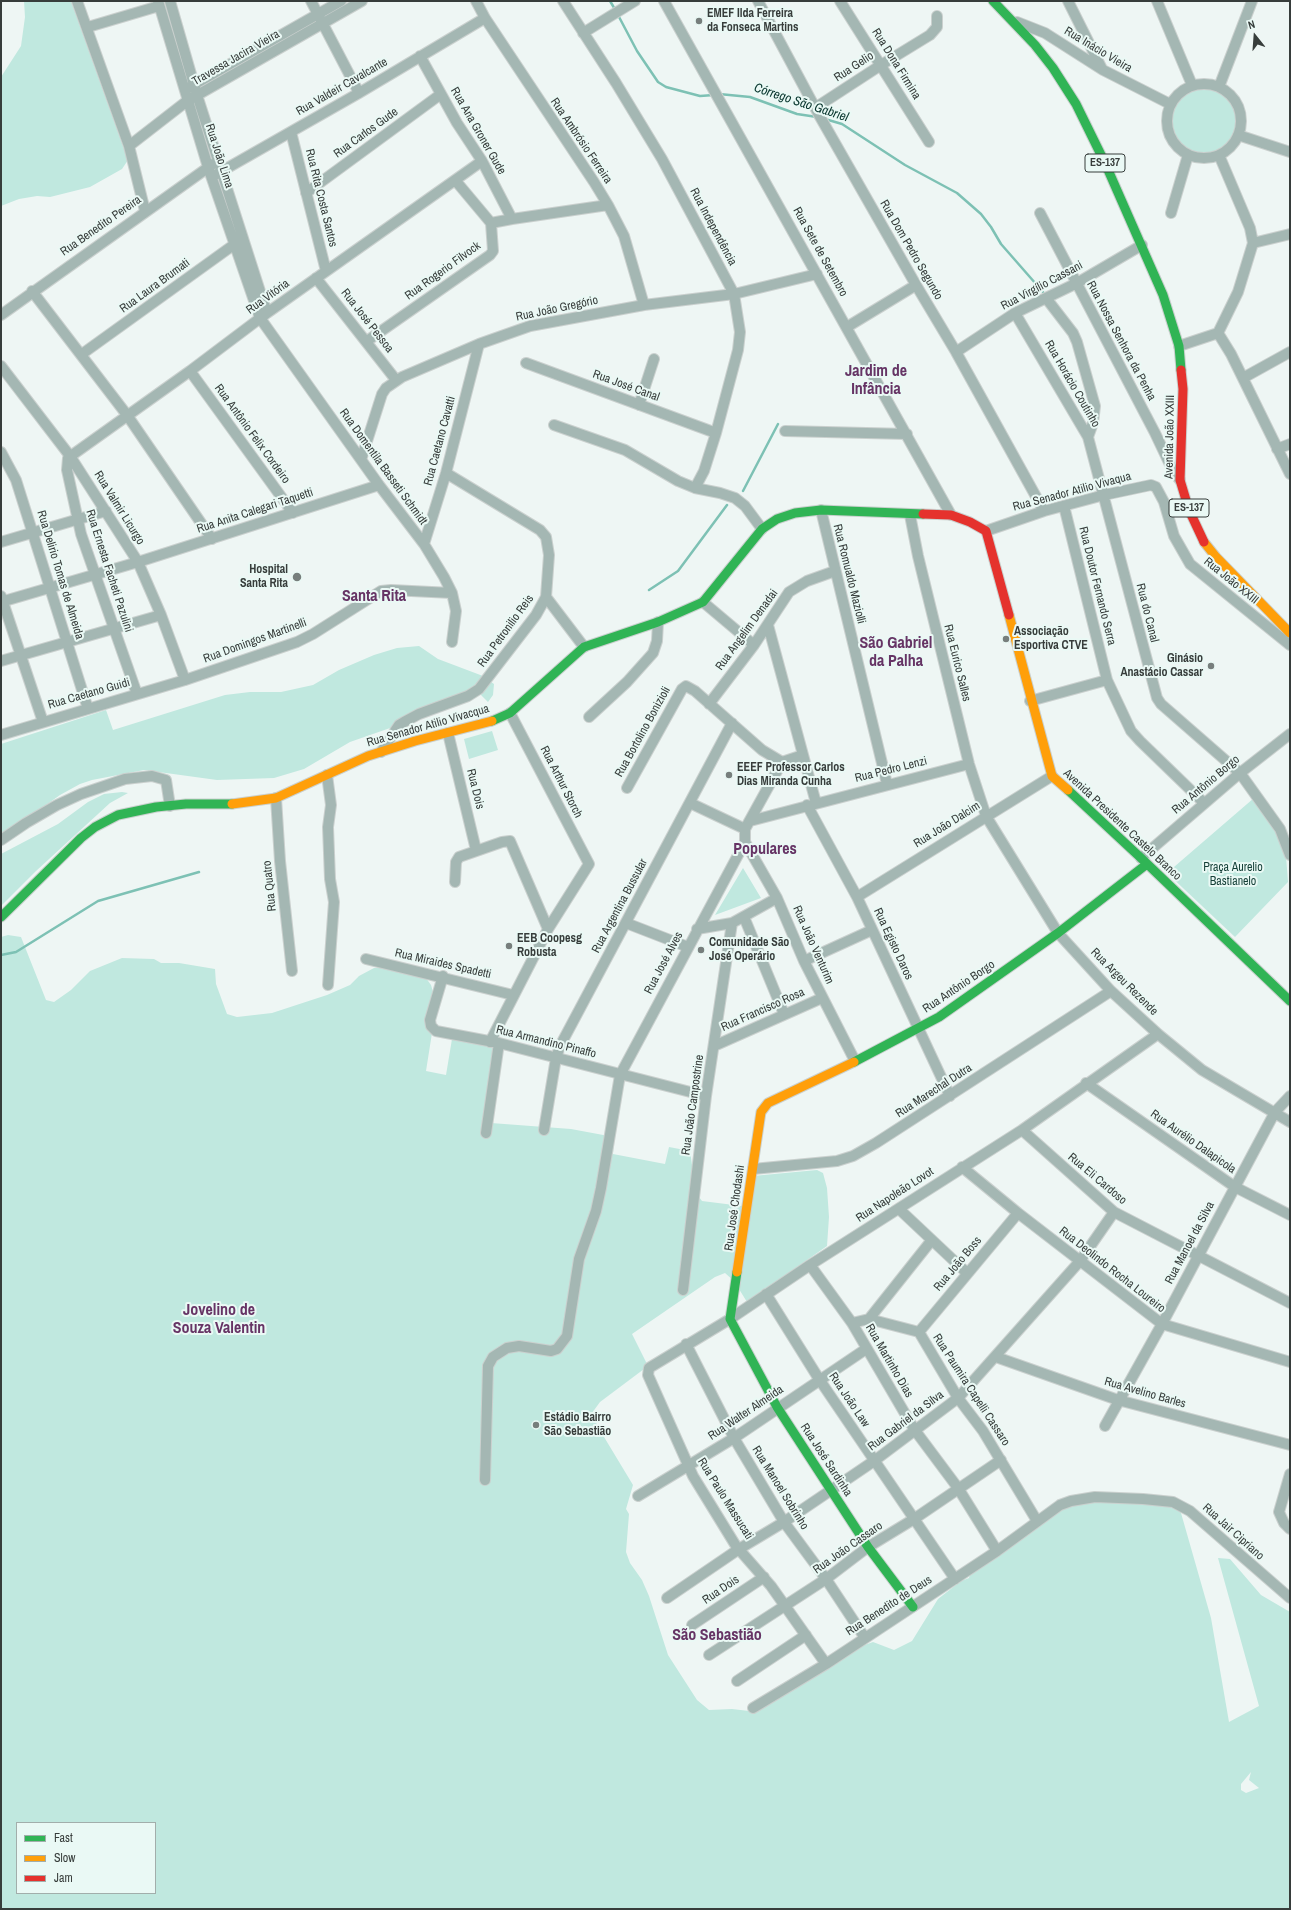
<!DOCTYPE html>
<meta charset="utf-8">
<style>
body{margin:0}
#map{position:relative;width:1291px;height:1910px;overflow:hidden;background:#eef6f4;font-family:"Archivo Narrow",sans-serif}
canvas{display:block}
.frame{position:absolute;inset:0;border:2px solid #373d3b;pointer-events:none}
.legend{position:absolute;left:16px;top:1822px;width:140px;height:72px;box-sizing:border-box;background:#eaf9f5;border:1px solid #a2aeab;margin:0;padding:5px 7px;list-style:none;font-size:12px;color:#373d3b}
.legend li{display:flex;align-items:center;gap:8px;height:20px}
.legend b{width:20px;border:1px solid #a2aeab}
.north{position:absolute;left:1235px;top:16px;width:40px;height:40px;-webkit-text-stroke:3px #eaf9f5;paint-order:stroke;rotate:343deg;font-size:11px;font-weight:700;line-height:16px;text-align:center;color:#373d3b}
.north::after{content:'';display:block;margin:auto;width:14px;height:18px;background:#373d3b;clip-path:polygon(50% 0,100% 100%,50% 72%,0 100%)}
</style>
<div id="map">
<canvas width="1291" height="1910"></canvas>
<div class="frame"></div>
<ul class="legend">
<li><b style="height:5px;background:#30b455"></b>Fast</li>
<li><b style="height:5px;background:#ff9f0a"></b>Slow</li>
<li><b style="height:5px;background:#e5322d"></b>Jam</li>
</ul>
<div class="north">N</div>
</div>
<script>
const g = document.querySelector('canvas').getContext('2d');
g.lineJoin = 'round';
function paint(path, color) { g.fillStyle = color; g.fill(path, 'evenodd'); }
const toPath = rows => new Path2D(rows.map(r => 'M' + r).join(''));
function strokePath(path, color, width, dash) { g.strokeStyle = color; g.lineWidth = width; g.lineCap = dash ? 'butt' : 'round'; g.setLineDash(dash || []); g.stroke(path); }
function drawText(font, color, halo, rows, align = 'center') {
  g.font = font + ' "Archivo Narrow",sans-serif'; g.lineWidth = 4; g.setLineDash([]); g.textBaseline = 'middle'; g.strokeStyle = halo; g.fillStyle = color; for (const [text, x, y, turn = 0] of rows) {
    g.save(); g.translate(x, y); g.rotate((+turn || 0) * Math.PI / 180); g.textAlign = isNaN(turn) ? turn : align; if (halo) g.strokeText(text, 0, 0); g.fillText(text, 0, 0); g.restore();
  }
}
const green = toPath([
 [24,1,71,1,128,160,122,169,90,187,50,197,37,196,19,199,1,206,1,77,21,46,25,17],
 '1170 121a33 33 0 1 1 66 0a33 33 0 1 1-66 0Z',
 [419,646,438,659,483,676,494,684,493,695,488,702,481,695,476,693,459,704,350,742,304,769,274,778,217,780,144,770,92,780,80,784,60,795,1,837,1,744,106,710,113,730,225,695,250,692,281,692,313,685,339,670,374,655,397,648],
 [492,731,498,750,469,759,464,739],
 [122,792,128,793,110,803,36,871,1,906,1,854,58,824,88,802,104,794],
 [1254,798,1279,831,1286,856,1288,882,1235,937,1167,873],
 [743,868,761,898,715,915],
 [8,935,21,937,46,1000,54,1002,71,990,90,971,122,958,154,959,161,963,179,963,215,969,216,984,227,1014,237,1017,272,1013,327,995,350,985,359,976,374,968,391,968,423,974,431,985,433,992,426,1026,429,1032,432,1033,426,1071,446,1075,452,1039,500,1046,491,1123,571,1129,614,1137,613,1154,665,1164,669,1147,690,1151,696,1193,702,1201,742,1206,753,1176,817,1170,823,1173,827,1188,829,1217,827,1246,747,1302,734,1281,725,1273,715,1277,632,1334,648,1366,600,1402,592,1413,598,1427,633,1485,626,1509,629,1514,626,1552,630,1563,642,1580,649,1596,668,1655,697,1700,709,1710,732,1709,749,1711,767,1706,859,1647,873,1642,894,1650,912,1641,938,1599,961,1581,969,1578,972,1565,1051,1506,1076,1494,1123,1497,1179,1506,1211,1618,1229,1722,1259,1706,1218,1558,1230,1559,1261,1595,1290,1612,1290,1909,1,1909,1,937],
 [1251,1772,1249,1780,1259,1788,1246,1793,1241,1790,1241,1784],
 [17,1823,155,1823,155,1893,17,1893]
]);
const stream = toPath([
 [610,1,616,11],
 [618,15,637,51,658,82,666,87,700,96,714,95],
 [719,94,750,97,797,114,817,117],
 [825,119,842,124,905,165,957,193,981,214,991,227,1001,244,1043,292],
 [743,491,778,424],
 [649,590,678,571,727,505],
 [1,955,16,952,98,901,199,872]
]);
const street = toPath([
 [77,1,129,146,145,211],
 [158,1,208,167,260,318,379,485,424,544,444,577,452,593,456,611,452,642],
 [170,1,197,95,267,313],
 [311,1,359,93],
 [476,1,485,18,594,182,608,205,624,236,644,305],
 [563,1,616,83,662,159,734,294,740,332,738,350,716,433,704,471,695,488],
 [664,1,951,515],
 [758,1,819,115,916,285,956,352,1044,511],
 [840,1,929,142],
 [1068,1,1102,69],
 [1157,1,1192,85],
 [1017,22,1045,33,1103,70,1170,104],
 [88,27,159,6],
 [583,33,635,1],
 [420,56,457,123,482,161,512,219],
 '1167 121a37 37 0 1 1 74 0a37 37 0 1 1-74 0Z',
 [1219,87,1252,1],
 [188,88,341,1],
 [815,108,881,65,930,35,937,27,937,16],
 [291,132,326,271],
 [1238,135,1290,152],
 [129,146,187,101,362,1],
 [215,175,359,93,485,18],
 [455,180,491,223],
 [306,193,441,94],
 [1040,213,1155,433,1174,473,1180,480],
 [1171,213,1188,155],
 [1253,243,1290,234],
 [316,278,396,380],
 [32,291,127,415,212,539],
 [1046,298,1073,333,1077,342,1095,406,1093,423,1088,437],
 [1015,313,1088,437,1157,698,1161,704,1240,773,1280,829,1290,855],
 [1,315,213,164],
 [847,327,916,285],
 [1218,333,1231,354,1290,474],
 [367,341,490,255,493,251,491,223,512,219,608,205],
 [1179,346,1218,333,1238,292,1253,243,1250,228,1219,155],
 [956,352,1015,313,1077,283,1142,245],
 [82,354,239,241],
 [526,363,716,433],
 [1,366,70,456,138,562,161,615,185,680],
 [190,371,293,513],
 [1243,378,1290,352],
 [639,405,654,359],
 [554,425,625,450,678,481,695,488,720,493,735,498,745,506,762,529],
 [785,431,907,434],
 [1277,449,1290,444],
 [1,452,16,480,88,709],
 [361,460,382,394,386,388,402,377,479,344,530,326,644,305,734,294,817,274],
 [1064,506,1107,680,1131,731,1140,741,1204,803],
 [821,510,887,784],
 [910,515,918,556,969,764,986,816,1058,933,1111,991,1158,1034,1202,1070,1290,1122],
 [986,531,1044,511,1104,495,1151,485,1156,487,1164,502,1174,536,1190,564,1290,645],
 [1,542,106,511],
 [424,544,446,473,479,344],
 [1,596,43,722],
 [546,597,584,647],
 [1,602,138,562,379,485],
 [703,602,754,645],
 [768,625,816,803],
 [1,661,161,615],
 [137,694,81,534,67,470,68,458,190,371,267,313,482,161],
 [1030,701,1107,680],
 [709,704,754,645,789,592,807,581,835,571],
 [589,717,627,682,653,653,657,641,658,622],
 [448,733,476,850],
 [1,735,185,680,297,642,313,634,381,591,391,590,452,593],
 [381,752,399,725,404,722,419,714,468,696,479,689,536,615,546,597,549,555,546,537,540,530,446,473],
 [327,775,331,805,328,827,330,879,334,902,328,985],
 [627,788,682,689,686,686,695,691,762,750,782,762,803,755],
 [276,798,280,861,292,971],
 [690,803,745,829],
 [807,805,857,897,950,1096],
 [750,821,969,764],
 [1,840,26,823,57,805,81,794,125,779,152,776,166,780,170,806],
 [745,842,777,898,804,961,855,1061],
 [1141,858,1240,773,1290,734],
 [455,882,456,862,459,857,502,842,510,841,548,929],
 [857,897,1052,776],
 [744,917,784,1014],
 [626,923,688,947],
 [697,929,732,923,777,898],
 [366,959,513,995],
 [804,961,872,930],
 [443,976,430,1020,431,1026,436,1031,499,1043,706,1096],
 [490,1042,548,929,589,864,510,713],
 [714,1046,822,998],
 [1086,1083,1235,1187,1290,1215],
 [544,1130,556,1058,560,1046,732,723],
 [1022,1130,1114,1212,1290,1303],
 [486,1133,499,1043],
 [962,1167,1018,1213,1162,1324,1290,1362],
 [753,1169,837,1161,853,1156,876,1143,1111,991],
 [899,1209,967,1273],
 [810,1265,852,1323,914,1429,958,1488,997,1551],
 [683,1290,706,1096,732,923],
 [766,1294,819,1379,955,1579],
 [869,1319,931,1241],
 [852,1323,869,1319,919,1332,958,1398,983,1431,1037,1521],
 [919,1332,1018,1213],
 [686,1344,734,1438,784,1522,826,1579,865,1638],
 [996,1357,1118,1400,1290,1445],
 [1105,1426,1162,1324,1275,1112,1290,1096],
 [1290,1474,1279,1512,1284,1523,1290,1529],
 [485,1480,488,1366,493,1357,507,1348,519,1346,551,1351,557,1349,567,1336,579,1259,596,1211,601,1188,620,1075,745,842,745,829,782,762],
 [638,1496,734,1438,866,1349],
 [667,1598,739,1549,784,1522,874,1461,958,1398,1080,1261,1114,1212],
 [692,1625,764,1577],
 [709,1655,826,1579,868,1547,914,1519,1001,1460],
 [826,1664,771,1586,736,1546,693,1476,648,1375,649,1368,730,1319,810,1265,1022,1130,1158,1034],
 [737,1681,806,1635],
 [753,1708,826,1664,997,1551,1060,1505,1071,1501,1095,1497,1143,1499,1173,1502,1190,1511,1290,1598]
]);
const fast = toPath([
 [993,1,1035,45,1053,68,1076,104,1105,163,1163,295,1179,346,1181,370],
 [492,721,510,713,584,647,658,622,703,602,762,529,777,519,795,513,821,510,923,514],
 [1068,790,1141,858,1290,1001],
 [1,917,81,838,95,827,118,815,156,807,186,804,232,804],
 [854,1062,939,1017,1058,933,1147,864],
 [737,1272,730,1319,777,1407,868,1547,913,1607]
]);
const slow = toPath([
 [1204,542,1216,557,1290,633],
 [1009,615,1052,776,1068,790],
 [232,804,276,798,368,756,415,741,492,721],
 [737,1272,761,1112,768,1103,854,1062]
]);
const jam = toPath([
 [1181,370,1183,389,1180,480,1189,510,1204,542],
 [923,514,951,515,970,522,986,531,1009,615]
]);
const markers = [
 [699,21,4,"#777e7c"],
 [297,577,5,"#777e7c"],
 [1006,639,4,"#777e7c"],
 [1211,666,4,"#777e7c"],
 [729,775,4,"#777e7c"],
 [509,946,4,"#777e7c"],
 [701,950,4,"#777e7c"],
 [536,1425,4,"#777e7c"]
];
const shields = [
 [1105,163,40],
 [1189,508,40]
];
const shieldNames = [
 ["ES-137",1105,163],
 ["ES-137",1189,508]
];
const poiNames = [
 ["EMEF Ilda Ferreira",707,14],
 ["da Fonseca Martins",707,28],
 ["Hospital",288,570,"right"],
 ["Santa Rita",288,584,"right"],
 ["Associação",1014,632],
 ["Esportiva CTVE",1014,646],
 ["Ginásio",1203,659,"right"],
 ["Anastácio Cassar",1203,673,"right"],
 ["EEEF Professor Carlos",737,768],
 ["Dias Miranda Cunha",737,782],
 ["EEB Coopesg",517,939],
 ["Robusta",517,953],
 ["Comunidade São",709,943],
 ["José Operário",709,957],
 ["Estádio Bairro",544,1418],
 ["São Sebastião",544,1432]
];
const streetNames = [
 ["Rua Inácio Vieira",1098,50,31],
 ["Travessa Jacira Vieira",236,58,-30],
 ["Rua Dona Firmina",896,64,58],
 ["Rua Gelio",854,67,-33],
 ["Rua Valdeir Cavalcante",342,87,-30],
 ["Rua Ana Groner Gude",478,131,60],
 ["Rua Carlos Gude",366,133,-36],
 ["Rua Ambrósio Ferreira",581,141,56],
 ["Rua João Lima",219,156,72],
 ["Rua Rita Costa Santos",321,198,76],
 ["Rua Benedito Pereira",101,226,-35],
 ["Rua Independência",713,227,62],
 ["Rua Dom Pedro Segundo",911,250,60],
 ["Rua Sete de Setembro",820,252,61],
 ["Rua Rogerio Filvock",443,271,-36],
 ["Rua Laura Brumati",155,286,-36],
 ["Rua Virgílio Cassani",1042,286,-28],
 ["Rua Vitória",268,297,-36],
 ["Rua João Gregório",557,309,-12],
 ["Rua José Pessoa",367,321,52],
 ["Rua Nossa Senhora da Penha",1121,341,62],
 ["Rua Horácio Coutinho",1072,384,60],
 ["Rua José Canal",626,386,20],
 ["Rua Antônio Felix Cordeiro",252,434,54],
 ["Avenida João XXIII",1170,437,-89],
 ["Rua Caetano Cavatti",440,441,-75],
 ["Rua Domentila Basseti Schmidt",383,467,54],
 ["Rua Senador Atilio Vivaqua",1072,492,-15],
 ["Rua Valmir Licurgo",119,508,58],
 ["Rua Anita Calegari Taquetti",255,511,-18],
 ["Rua Ernesta Facheti Pazulini",109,571,72],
 ["Rua Romualdo Maziolli",849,574,76],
 ["Rua Delirio Tomas de Almeida",60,575,73],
 ["Rua João XXIII",1231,581,39],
 ["Rua Doutor Fernando Serra",1097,586,76],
 ["Rua do Canal",1147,613,76],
 ["Rua Angelim Denadai",747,630,-54],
 ["Rua Petronilio Reis",506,631,-54],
 ["Rua Domingos Martinelli",255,641,-20],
 ["Rua Eurico Salles",957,663,76],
 ["Rua Caetano Guidi",89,694,-16],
 ["Rua Senador Atilio Vivacqua",428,726,-16],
 ["Rua Bortolino Bonizioli",643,732,-61],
 ["Rua Pedro Lenzi",891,770,-14],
 ["Rua Arthur Storch",561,782,63],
 ["Rua Antônio Borgo",1206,785,-40],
 ["Rua Dois",475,789,76],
 ["Rua João Dalcim",947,825,-32],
 ["Avenida Presidente Castelo Branco",1122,825,43],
 ["Rua Quatro",270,886,-96],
 ["Rua Argentina Bussular",620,906,-62],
 ["Rua Egisto Daros",893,944,65],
 ["Rua João Venturim",813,945,66],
 ["Rua José Alves",664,963,-62],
 ["Rua Miraides Spadetti",443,964,13],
 ["Rua Argeu Rezende",1124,982,45],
 ["Rua Antônio Borgo",959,987,-34],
 ["Rua Francisco Rosa",763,1010,-24],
 ["Rua Armandino Pinaffo",546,1042,14],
 ["Rua Marechal Dutra",934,1091,-33],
 ["Rua João Campostrine",693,1105,-82],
 ["Rua Aurélio Dalapicola",1193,1142,35],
 ["Rua Eli Cardoso",1097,1179,40],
 ["Rua Napoleão Lovot",895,1195,-33],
 ["Rua José Chodashi",735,1208,-82],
 ["Rua Manoel da Silva",1190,1243,-62],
 ["Rua João Boss",958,1264,-50],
 ["Rua Deolindo Rocha Loureiro",1112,1270,38],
 ["Rua Martinho Dias",889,1361,60],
 ["Rua Paumira Capelli Cassaro",971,1390,57],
 ["Rua Avelino Barles",1145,1393,16],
 ["Rua João Law",849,1400,56],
 ["Rua Walter Almeida",746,1413,-34],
 ["Rua Gabriel da Silva",906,1421,-37],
 ["Rua José Sardinha",826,1460,57],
 ["Rua Manoel Sobrinho",780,1488,58],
 ["Rua Paulo Massucati",725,1499,58],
 ["Rua Jair Cipriano",1233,1532,42],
 ["Rua João Cassaro",848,1548,-35],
 ["Rua Dois",721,1590,-34],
 ["Rua Benedito de Deus",889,1606,-33]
];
const parkNames = [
 ["Praça Aurelio",1233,868],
 ["Bastianelo",1233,882]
];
const waterNames = [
 ["Córrego São Gabriel",801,103,18]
];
const districtNames = [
 ["Jardim de",876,372],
 ["Infância",876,390],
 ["Santa Rita",374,597],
 ["São Gabriel",896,644],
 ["da Palha",896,662],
 ["Populares",765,850],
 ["Jovelino de",219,1311],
 ["Souza Valentin",219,1329],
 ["São Sebastião",717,1636]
];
paint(green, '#c0e8df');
strokePath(stream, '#7dc1b4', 2.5);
strokePath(street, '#cad0ce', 12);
strokePath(fast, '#cad0ce', 11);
strokePath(slow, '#cad0ce', 11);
strokePath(jam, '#cad0ce', 11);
strokePath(street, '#a4b7b3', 10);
strokePath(fast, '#30b455', 9);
strokePath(slow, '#ff9f0a', 9);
strokePath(jam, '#e5322d', 9);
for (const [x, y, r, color] of markers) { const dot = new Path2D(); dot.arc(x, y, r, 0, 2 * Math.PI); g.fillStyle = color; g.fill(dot); strokePath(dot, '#eaf9f5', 1.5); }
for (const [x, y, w] of shields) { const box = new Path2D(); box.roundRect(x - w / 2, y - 9, w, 18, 3); g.fillStyle = '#eaf9f5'; g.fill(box); strokePath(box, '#373d3b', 1); }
drawText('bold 11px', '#373d3b', null, shieldNames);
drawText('bold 12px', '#373d3b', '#eaf9f5', poiNames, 'left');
drawText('12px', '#373d3b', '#eaf9f5', streetNames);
drawText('12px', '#143f37', '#eaf9f5', parkNames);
drawText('italic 13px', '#07342c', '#eaf9f5', waterNames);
drawText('bold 16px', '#663465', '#eaf9f5', districtNames);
</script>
